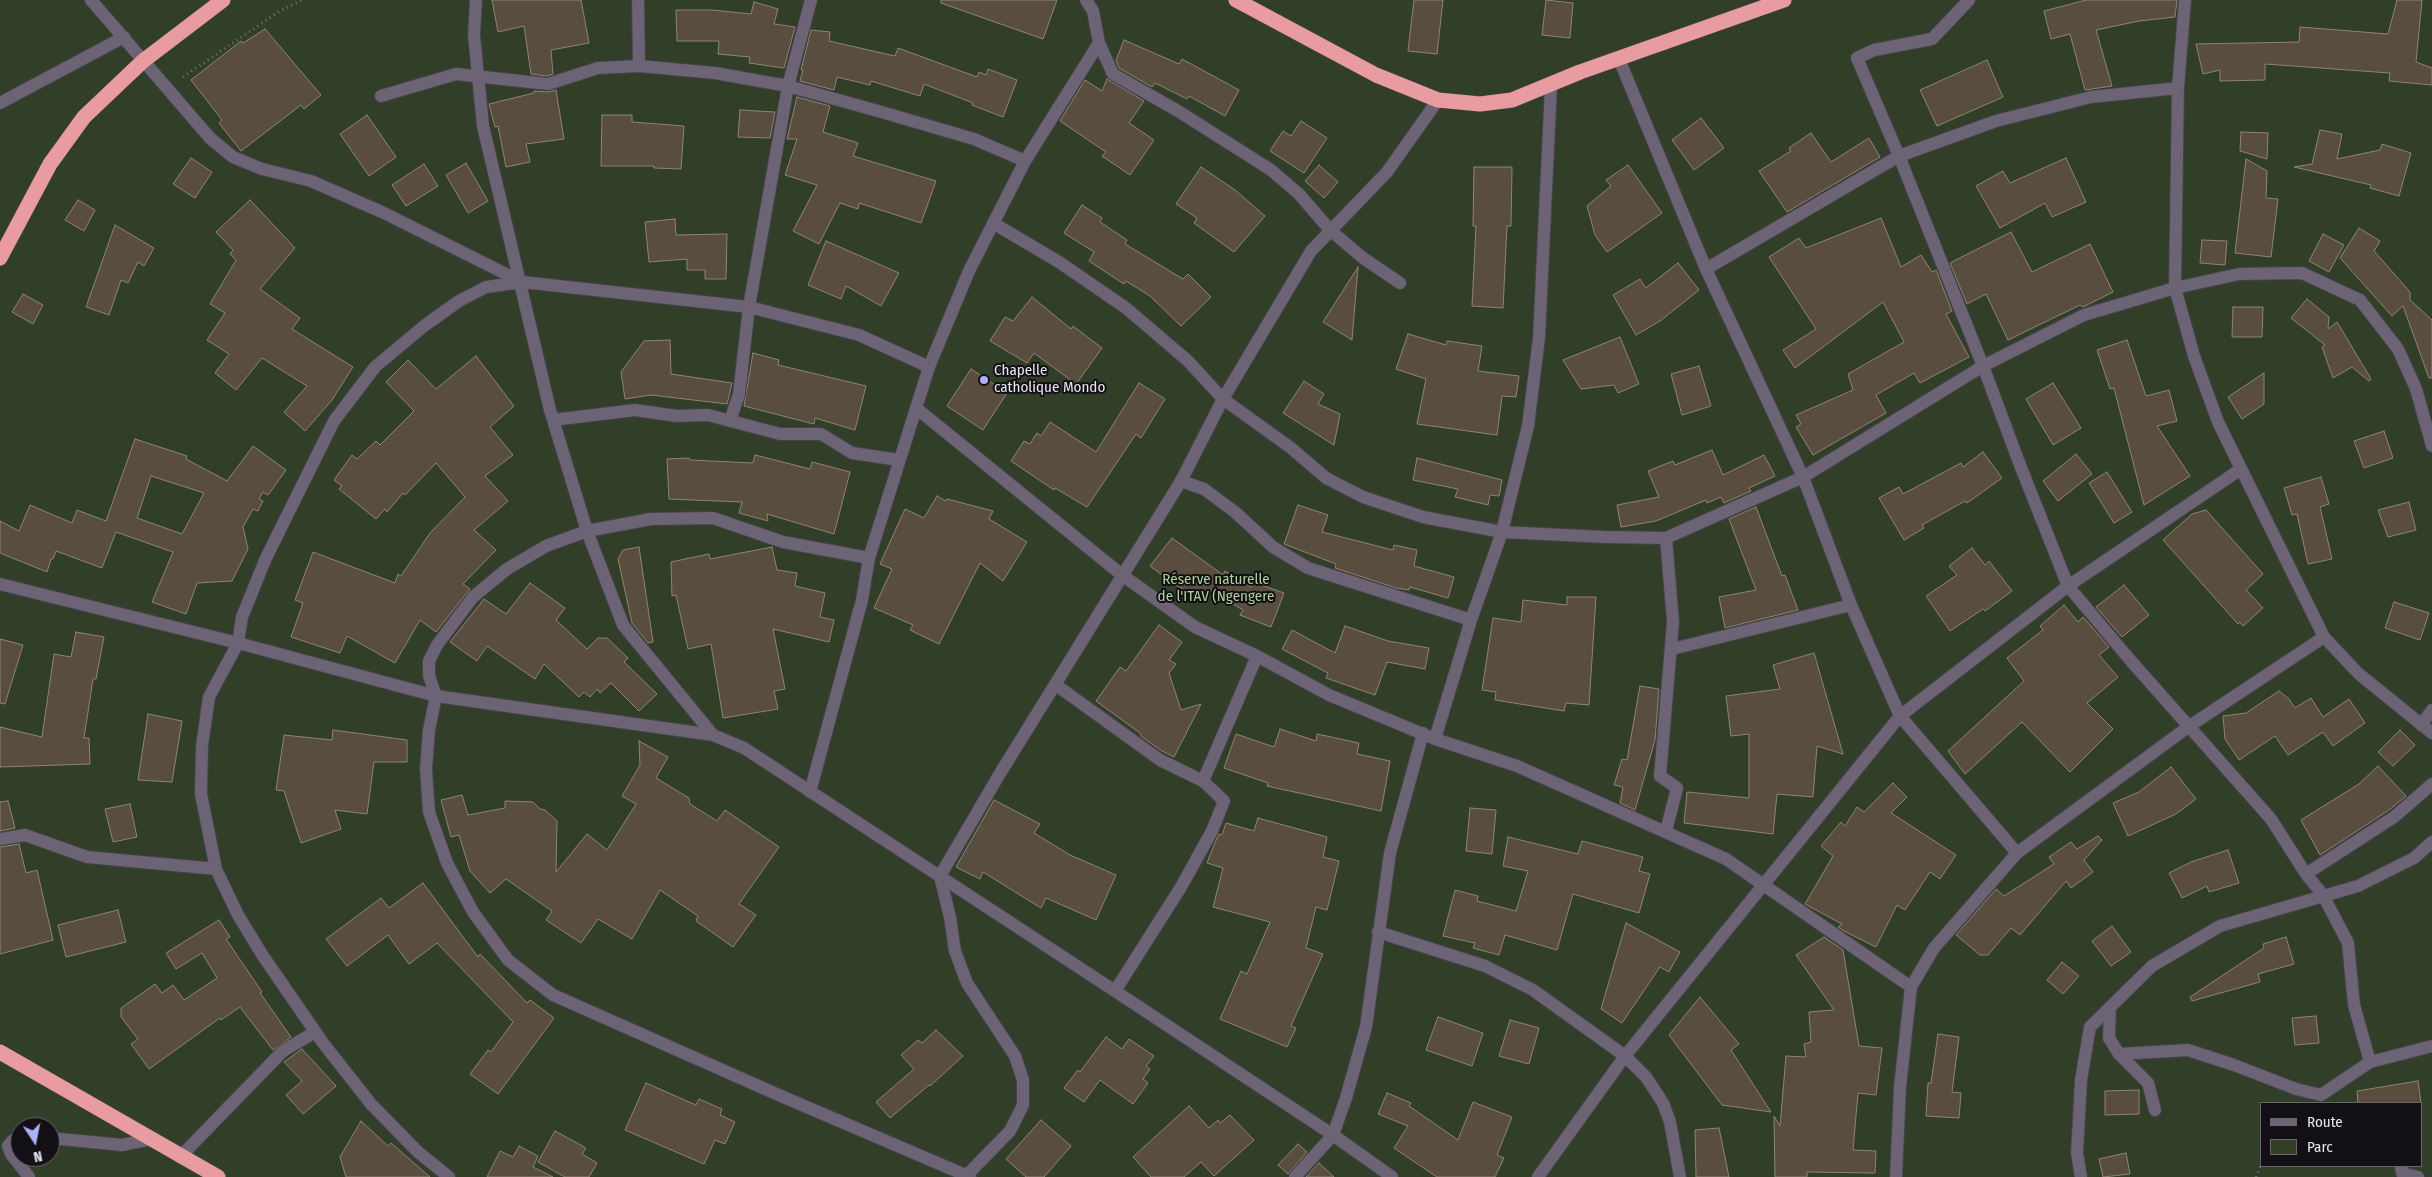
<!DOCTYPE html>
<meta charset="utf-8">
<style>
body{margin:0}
#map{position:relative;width:2432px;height:1177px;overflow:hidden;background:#2b2432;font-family:"Fira Sans Condensed",sans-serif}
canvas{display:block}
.legend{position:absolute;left:2260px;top:1102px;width:162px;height:65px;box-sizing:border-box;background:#120f15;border:1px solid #68656c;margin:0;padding:6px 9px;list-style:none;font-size:15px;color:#e9e5ee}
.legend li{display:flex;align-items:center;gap:10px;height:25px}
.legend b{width:25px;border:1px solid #68656c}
.north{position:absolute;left:10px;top:1117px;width:50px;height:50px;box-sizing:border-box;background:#120f15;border:1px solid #68656c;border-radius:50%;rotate:169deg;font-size:14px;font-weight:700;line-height:20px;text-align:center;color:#e9e5ee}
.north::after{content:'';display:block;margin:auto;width:18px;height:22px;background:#adaffb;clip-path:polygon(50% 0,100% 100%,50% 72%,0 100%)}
</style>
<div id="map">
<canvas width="2432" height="1177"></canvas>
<ul class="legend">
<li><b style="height:6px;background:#6c6475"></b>Route</li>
<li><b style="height:14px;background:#313f29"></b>Parc</li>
</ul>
<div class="north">N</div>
</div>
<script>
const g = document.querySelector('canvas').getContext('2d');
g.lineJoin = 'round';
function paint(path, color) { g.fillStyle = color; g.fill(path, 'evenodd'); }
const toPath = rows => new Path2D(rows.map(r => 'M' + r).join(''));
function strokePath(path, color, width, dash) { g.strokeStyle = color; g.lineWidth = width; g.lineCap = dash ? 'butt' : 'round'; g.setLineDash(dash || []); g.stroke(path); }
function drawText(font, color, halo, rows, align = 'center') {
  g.font = font + ' "Fira Sans Condensed",sans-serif'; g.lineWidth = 4; g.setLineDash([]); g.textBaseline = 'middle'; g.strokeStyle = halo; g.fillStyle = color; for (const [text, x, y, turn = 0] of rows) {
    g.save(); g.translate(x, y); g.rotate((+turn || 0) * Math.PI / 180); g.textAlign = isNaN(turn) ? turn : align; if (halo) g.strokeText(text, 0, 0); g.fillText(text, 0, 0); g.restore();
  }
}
const green = toPath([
 [0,0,2432,0,2432,1177,0,1177],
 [2261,1103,2421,1103,2421,1166,2261,1166],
 [20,1127,50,1127,50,1157,20,1157]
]);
const building = toPath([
 [492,0,581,0,589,43,551,50,553,74,547,76,531,74,524,26,498,32,492,0],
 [941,0,1057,0,1043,39,941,3,941,0],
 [1414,0,1443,0,1437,54,1408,51,1414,0],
 [1546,0,1573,3,1570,38,1542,35,1546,0],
 [2086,0,2177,0,2175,17,2139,21,2096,30,2112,86,2085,90,2070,34,2051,39,2044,11,2086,0],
 [2397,0,2422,0,2416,62,2432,68,2432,85,2389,81,2390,73,2265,64,2265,80,2220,81,2220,70,2203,74,2196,44,2299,42,2300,27,2388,34,2397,0],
 [754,2,778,9,774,24,795,27,784,68,749,63,750,57,718,54,719,41,677,41,676,10,712,10,751,14,754,2],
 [265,29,321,95,304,109,301,105,241,151,219,123,222,120,191,80,241,41,243,43,265,29],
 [811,30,830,32,829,41,895,56,898,48,977,77,979,72,986,75,988,69,1017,80,1003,117,972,105,973,103,924,84,920,96,871,81,870,85,837,77,834,90,800,81,803,70,801,70,811,30],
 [1124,40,1179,64,1182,59,1239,90,1225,116,1189,96,1187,99,1155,83,1152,87,1119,68,1116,60,1124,40],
 [1987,60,2003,97,1937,126,1920,90,1987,60],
 [1107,79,1144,101,1129,123,1154,140,1130,175,1102,156,1106,152,1060,121,1085,80,1102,91,1107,79],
 [556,90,564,139,526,144,530,162,506,167,498,126,495,127,489,104,534,93,534,91,548,92,556,90],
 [797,97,830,106,823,132,858,143,853,156,936,181,921,223,859,203,858,209,840,203,819,244,793,231,817,185,785,175,797,139,787,139,797,97],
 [740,110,775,112,770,138,738,137,740,110],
 [367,115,396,157,369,176,340,134,367,115],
 [602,115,632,115,632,122,684,126,681,169,654,168,654,166,601,166,602,115],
 [1701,118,1724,148,1694,170,1672,140,1701,118],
 [1301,121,1327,138,1304,173,1270,151,1283,131,1291,136,1301,121],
 [2320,130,2342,134,2337,159,2380,150,2382,144,2411,153,2399,196,2370,188,2371,185,2294,167,2312,164,2320,130],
 [2241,132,2268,133,2267,159,2240,151,2241,132],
 [1811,133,1831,162,1869,138,1880,157,1787,212,1759,171,1791,151,1789,148,1811,133],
 [191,158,212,172,195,198,173,184,191,158],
 [2066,158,2086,202,2052,217,2045,203,2000,228,1976,186,2003,171,2010,183,2066,158],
 [2246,159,2267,171,2266,198,2278,199,2271,257,2235,253,2246,159],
 [466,163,488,201,468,213,446,175,466,163],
 [424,164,438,186,406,206,392,185,424,164],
 [1319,165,1338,182,1324,198,1305,181,1319,165],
 [1628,165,1662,213,1607,252,1595,235,1587,206,1611,186,1606,180,1628,165],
 [1201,167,1235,190,1265,216,1234,252,1194,223,1197,218,1176,204,1201,167],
 [1474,167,1512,167,1511,226,1507,226,1503,308,1472,306,1476,226,1473,226,1474,167],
 [78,200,95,210,84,231,65,220,78,200],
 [250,200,295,248,260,289,300,318,292,329,353,367,332,400,305,431,284,412,307,386,262,358,236,390,215,373,229,354,207,340,225,313,210,304,236,260,230,254,233,250,216,232,250,200],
 [1082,205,1102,218,1100,222,1127,240,1125,244,1183,279,1188,274,1211,297,1181,326,1150,296,1126,281,1124,284,1089,261,1094,252,1064,233,1082,205],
 [1881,218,1901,267,1921,255,1932,272,1936,270,1952,311,1946,314,1969,357,1920,383,1914,373,1876,395,1886,413,1813,455,1796,427,1801,424,1796,415,1853,390,1848,374,1904,342,1883,302,1795,368,1783,350,1816,329,1769,257,1799,238,1806,248,1881,218],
 [675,219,676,235,727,234,726,279,705,279,705,270,687,270,687,259,649,262,645,222,675,219],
 [115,225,154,248,144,266,138,262,128,283,121,280,109,315,86,307,115,225],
 [2359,228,2380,241,2374,251,2410,292,2410,300,2432,320,2432,378,2429,378,2403,306,2392,316,2340,258,2359,228],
 [2011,232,2032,272,2090,244,2113,292,2083,307,2080,305,2008,340,1986,294,1967,304,1950,263,2011,232],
 [2323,234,2344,245,2329,272,2309,261,2323,234],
 [2202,240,2227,241,2225,265,2200,263,2202,240],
 [826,241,899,273,881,306,846,286,841,299,808,285,826,241],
 [1678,263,1699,290,1660,321,1636,335,1613,295,1640,279,1646,288,1678,263],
 [1358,267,1352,340,1323,322,1358,267],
 [23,294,43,305,33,324,12,312,23,294],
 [1032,297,1071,329,1073,326,1102,348,1076,384,1034,353,1027,363,990,341,1005,317,1013,321,1032,297],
 [2307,299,2329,317,2328,329,2337,322,2371,379,2369,381,2352,367,2333,378,2322,347,2325,345,2291,318,2307,299],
 [2233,307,2263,307,2262,337,2232,337,2233,307],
 [1408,334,1446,345,1447,341,1482,346,1478,371,1519,376,1516,397,1502,396,1497,435,1417,424,1426,379,1396,369,1408,334],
 [1620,337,1639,384,1618,393,1614,385,1581,389,1563,360,1620,337],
 [670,340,671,374,732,383,727,404,651,395,625,399,621,372,644,341,670,340],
 [2127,340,2146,396,2169,390,2177,421,2157,426,2190,476,2144,505,2114,388,2110,389,2097,350,2127,340],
 [753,353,779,360,778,365,866,386,855,430,815,418,814,424,744,406,753,353],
 [476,356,514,406,490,427,513,455,485,476,508,501,474,530,496,550,463,584,470,589,436,632,420,620,395,663,347,636,340,653,291,637,303,603,295,600,313,552,395,583,398,574,401,576,430,533,465,497,436,463,405,495,403,493,387,512,385,509,376,519,339,489,342,486,334,480,352,455,357,459,376,441,380,445,414,411,386,382,408,360,436,389,476,356],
 [1699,366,1711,406,1682,415,1671,374,1699,366],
 [971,369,1007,393,983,430,947,406,971,369],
 [2264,373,2264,404,2242,419,2228,397,2264,373],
 [1304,381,1324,394,1318,404,1340,414,1334,445,1283,413,1304,381],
 [1139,383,1165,399,1141,438,1136,434,1087,507,1055,488,1054,490,1011,461,1024,441,1030,444,1037,433,1041,436,1050,422,1096,452,1139,383],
 [2053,383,2081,428,2053,445,2026,399,2053,383],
 [2384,431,2393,458,2364,468,2354,441,2384,431],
 [135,439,187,456,186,459,227,481,253,446,286,470,268,495,263,492,259,499,263,501,258,511,253,509,243,527,248,549,232,581,197,583,186,614,152,602,173,552,116,532,102,568,56,551,53,559,51,559,47,572,0,553,0,521,19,531,30,505,72,523,77,510,106,521,135,439],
 [151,476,204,493,182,534,137,518,151,476],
 [1712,450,1723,475,1764,455,1775,476,1749,488,1751,491,1724,503,1721,497,1707,503,1706,500,1656,521,1621,527,1617,505,1659,497,1648,471,1673,461,1675,465,1712,450],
 [1983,452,2002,478,1967,503,1965,501,1922,525,1924,528,1904,540,1879,498,1899,487,1903,494,1961,463,1963,467,1983,452],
 [2076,454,2092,474,2058,501,2043,481,2076,454],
 [755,455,810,469,812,462,850,472,834,534,767,514,768,521,739,513,742,502,669,499,667,459,689,458,690,460,753,463,755,455],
 [1417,458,1502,480,1499,496,1490,495,1488,505,1455,497,1458,489,1413,480,1417,458],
 [2107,472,2132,512,2114,523,2089,483,2107,472],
 [2321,477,2329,504,2320,507,2332,559,2308,564,2297,514,2292,515,2284,488,2321,477],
 [937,496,946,501,947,499,993,511,989,519,1027,542,1003,581,980,563,939,644,910,630,913,625,874,608,892,569,880,564,905,509,924,518,937,496],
 [2409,502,2416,530,2388,537,2378,510,2409,502],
 [1298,505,1328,515,1322,532,1393,550,1394,545,1417,550,1414,566,1454,577,1448,598,1410,587,1409,590,1396,588,1335,568,1336,564,1284,544,1298,505],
 [1756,507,1782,576,1785,575,1798,610,1725,628,1719,597,1756,590,1729,519,1756,507],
 [2206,510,2263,574,2246,590,2263,608,2243,626,2240,622,2238,624,2163,540,2192,514,2206,510],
 [1172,538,1223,575,1225,571,1251,587,1253,582,1284,593,1271,627,1240,615,1243,610,1210,590,1204,601,1174,584,1150,566,1172,538],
 [639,547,653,642,648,643,632,623,618,559,623,550,639,547],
 [772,547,777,570,797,573,795,586,825,593,820,617,834,620,829,642,773,629,785,689,774,691,778,709,723,718,711,644,688,649,676,595,672,596,671,562,709,554,710,559,772,547],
 [1972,548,1985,565,1989,561,2012,591,1985,611,1983,609,1950,631,1926,596,1957,575,1949,566,1972,548],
 [530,583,565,608,556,620,587,649,598,638,607,638,628,658,624,662,657,694,639,711,611,683,600,693,597,689,590,697,584,692,579,697,544,664,535,679,487,646,477,661,450,642,484,599,506,614,530,583],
 [2124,585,2149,615,2122,637,2096,607,2124,585],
 [1567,597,1596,597,1589,705,1566,703,1564,711,1495,700,1496,692,1482,690,1493,618,1521,622,1523,600,1567,605,1567,597],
 [2394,602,2429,613,2420,640,2385,628,2394,602],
 [2064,605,2078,622,2083,617,2109,647,2099,655,2118,677,2087,703,2113,729,2070,772,2022,722,1965,774,1948,751,2024,681,2007,658,2043,630,2040,626,2064,605],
 [1159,625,1182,642,1169,660,1176,664,1169,673,1181,710,1201,704,1174,757,1162,751,1142,737,1140,733,1096,701,1120,667,1126,671,1159,625],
 [1345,626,1388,641,1429,648,1425,669,1387,662,1375,695,1326,678,1328,673,1282,649,1292,630,1335,653,1345,626],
 [76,632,104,637,96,679,93,679,84,738,89,738,90,764,0,767,0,727,42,737,54,654,71,657,76,632],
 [0,639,23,645,5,704,0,703,0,639],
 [1814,653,1843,754,1817,746,1813,797,1777,794,1773,834,1684,823,1687,792,1749,798,1749,734,1731,736,1726,696,1780,689,1773,665,1814,653],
 [1640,686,1659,689,1655,740,1635,810,1620,803,1623,787,1614,785,1622,759,1627,760,1640,686],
 [2279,691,2289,699,2295,708,2311,698,2323,717,2349,699,2365,723,2333,746,2323,732,2288,755,2275,736,2239,760,2225,739,2223,716,2246,713,2279,691],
 [148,714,182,721,172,782,138,780,148,714],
 [1280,729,1316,741,1317,734,1359,743,1357,754,1390,761,1381,811,1267,786,1268,783,1224,768,1236,734,1274,747,1280,729],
 [333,730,407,740,407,762,374,762,367,814,335,810,341,829,301,843,284,791,276,790,284,735,332,740,333,730],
 [2400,730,2415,745,2393,766,2378,752,2400,730],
 [639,741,668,757,656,778,689,798,690,804,717,821,725,810,779,847,739,904,756,915,733,947,696,921,698,916,660,890,632,939,598,919,581,943,546,920,552,911,506,879,490,893,470,871,459,835,451,837,441,800,462,795,468,815,505,808,505,801,533,802,540,809,545,810,557,821,556,872,587,834,607,850,636,804,622,796,640,765,639,741],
 [2378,766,2406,796,2389,810,2320,855,2301,820,2359,784,2378,766],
 [2171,767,2196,799,2176,814,2128,836,2113,803,2139,792,2171,767],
 [1893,783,1907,797,1891,813,1956,855,1940,879,1930,872,1905,910,1897,905,1876,947,1844,931,1838,927,1842,924,1805,904,1833,856,1821,846,1841,822,1845,826,1857,807,1864,812,1893,783],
 [994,800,1040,824,1034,833,1070,855,1116,875,1096,920,1046,898,1041,908,983,872,980,879,956,867,994,800],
 [8,801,15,828,0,831,0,802,8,801],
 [130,804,137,837,113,842,105,809,130,804],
 [1470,808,1496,810,1492,854,1466,851,1470,808],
 [1258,818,1327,837,1323,857,1339,861,1327,910,1316,907,1306,948,1323,954,1291,1026,1296,1028,1287,1047,1220,1019,1241,971,1247,974,1270,922,1213,907,1223,868,1207,863,1214,845,1219,834,1222,835,1226,823,1254,831,1258,818],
 [2098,836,2102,840,2084,860,2093,872,2071,888,2066,881,2020,935,2011,928,1988,955,1980,955,1956,935,1996,889,2004,896,2054,864,2049,857,2071,842,2077,849,2098,836],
 [1508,837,1578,854,1582,841,1643,857,1639,871,1650,874,1639,913,1573,894,1557,950,1505,935,1499,955,1473,948,1475,943,1443,936,1455,890,1478,896,1477,901,1516,911,1528,871,1503,866,1508,837],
 [19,844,26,873,37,870,53,940,0,954,0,847,19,844],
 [2228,850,2239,883,2209,892,2207,886,2182,898,2169,873,2191,862,2228,850],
 [423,883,478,957,480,954,527,1003,530,1000,554,1018,498,1094,470,1074,488,1050,491,1052,513,1022,437,943,409,964,388,935,347,966,326,939,381,898,389,908,423,883],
 [118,910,126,942,66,957,58,925,118,910],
 [219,920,230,937,226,939,262,992,260,993,291,1037,273,1050,240,1007,221,1020,220,1018,149,1069,131,1044,138,1039,121,1017,121,1008,155,984,162,993,173,985,184,1000,217,978,202,953,176,969,166,953,219,920],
 [1626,923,1680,952,1669,972,1660,967,1622,1023,1601,1009,1626,923],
 [2112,926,2131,952,2111,966,2092,941,2112,926],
 [1824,937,1843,950,1859,1046,1882,1048,1876,1095,1858,1093,1853,1150,1876,1151,1875,1173,1807,1172,1807,1177,1775,1177,1774,1116,1780,1126,1786,1056,1806,1057,1804,1044,1811,1042,1809,1012,1834,1010,1796,955,1824,937],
 [2286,937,2294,964,2258,974,2260,982,2192,1001,2190,997,2264,948,2263,944,2286,937],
 [2062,962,2079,976,2063,994,2047,980,2062,962],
 [1700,997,1739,1044,1731,1050,1771,1112,1722,1105,1669,1035,1700,997],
 [2316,1016,2319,1043,2295,1045,2292,1018,2316,1016],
 [1438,1017,1483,1033,1472,1066,1426,1050,1438,1017],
 [1510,1020,1539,1028,1529,1064,1499,1056,1510,1020],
 [936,1030,963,1056,930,1086,929,1085,890,1118,876,1102,914,1069,901,1055,918,1040,922,1043,936,1030],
 [1938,1034,1959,1037,1952,1092,1961,1093,1959,1118,1926,1116,1928,1083,1931,1083,1938,1034],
 [1106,1037,1122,1049,1129,1039,1154,1056,1146,1066,1150,1069,1143,1079,1148,1083,1133,1104,1100,1080,1084,1102,1064,1088,1078,1070,1080,1072,1106,1037],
 [302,1049,336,1086,303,1114,286,1095,302,1081,284,1062,302,1049],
 [2418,1081,2421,1103,2358,1103,2357,1091,2418,1081],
 [646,1083,696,1105,699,1099,722,1109,720,1115,735,1122,725,1144,715,1140,704,1164,625,1130,646,1083],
 [2139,1090,2139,1114,2105,1115,2105,1091,2139,1090],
 [1387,1093,1411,1103,1409,1106,1458,1140,1473,1102,1512,1117,1497,1155,1504,1158,1495,1177,1437,1177,1394,1148,1408,1126,1378,1114,1387,1093],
 [1189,1106,1209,1128,1218,1120,1220,1123,1230,1115,1254,1140,1214,1176,1201,1162,1184,1177,1151,1177,1133,1157,1189,1106],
 [1041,1120,1071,1146,1044,1177,1026,1177,1006,1159,1041,1120],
 [361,1121,388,1146,391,1143,430,1177,346,1177,340,1157,361,1121],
 [1719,1128,1729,1177,1696,1177,1695,1130,1719,1128],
 [555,1131,586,1148,582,1154,597,1163,589,1177,565,1177,538,1162,555,1131],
 [1298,1144,1307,1152,1288,1174,1278,1165,1298,1144],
 [519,1146,538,1156,533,1167,553,1177,487,1177,500,1151,513,1157,519,1146],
 [2126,1153,2130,1174,2103,1177,2099,1159,2126,1153],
 [1319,1163,1334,1177,1306,1177,1319,1163]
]);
const path = toPath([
 [183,77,280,11,302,0],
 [2256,1177,2261,1165]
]);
const minor = toPath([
 [91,0,210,138,233,157,262,169,311,181,384,213,522,282],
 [476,0,474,35,483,126,550,410,587,531,623,625,713,735],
 [638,0,639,66],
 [1086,0,1093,11,1099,43,1113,74,1178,111,1271,170,1299,194,1330,230,1363,258,1400,283],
 [1969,0,1932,39,1874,50,1857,58,1899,156,1983,366,2020,465,2068,586,2131,661,2271,819,2306,874,2323,895,2348,943,2354,1005,2370,1062],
 [2185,0,2178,88,2175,288,2194,356,2218,422,2324,637,2359,674,2432,733],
 [1619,59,1706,269,1803,477,1851,605,1900,716,2017,853],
 [381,96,456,74,548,84,598,68,639,66,715,73,788,86,878,111,974,139,1025,161],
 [0,103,124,37],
 [993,223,1059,262,1126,308,1188,361,1223,399,1291,448,1326,478,1363,497,1423,517,1502,532,1605,537,1666,538,1803,477,1983,366,2084,315,2175,288,2239,274,2302,273,2360,300,2398,349,2416,389,2432,446],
 [1706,269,1899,156,1996,121,2091,97,2178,88],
 [916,408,1122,575,1195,627,1257,656,1329,695,1435,739,1517,766,1726,859,1911,987],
 [553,420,635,410,677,416,708,415,780,434,821,434,852,453,899,460],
 [730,421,739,394,749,307,788,86,811,0],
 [1181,481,1204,489,1235,512,1273,547,1308,568,1471,620],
 [869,558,783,542,713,518,651,519,587,531,546,546,507,569,473,597,437,645,429,661,429,676,436,696,429,730,426,769,429,812,447,863,473,912,508,960,553,995,781,1096,970,1177],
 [0,584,238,643,436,696,713,735,744,748,1115,991,1333,1135,1392,1177],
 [1672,649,1851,605],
 [1056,685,1160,760,1203,781,1224,801,1212,831,1181,887,1115,991],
 [2421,725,2432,710],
 [1435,739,1471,620,1502,532,1528,426,1539,338,1551,86],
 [1203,781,1257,656],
 [810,792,862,600,869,558,929,367,969,271,1025,161,1099,43],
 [1666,831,1677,788,1660,776,1673,622,1666,538],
 [0,839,25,835,87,857,216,869],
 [2306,874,2394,817,2432,784],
 [1378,932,1485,966,1533,990,1625,1056,1646,1077,1663,1103,1670,1122,1680,1177],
 [2110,1008,2109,1038,2119,1054,2188,1050,2234,1065,2296,1089,2321,1095,2370,1062,2432,1046],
 [2119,1054,2148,1083,2155,1110],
 [50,1138,122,1145,152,1139],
 [20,1140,12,1141,8,1146,11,1154,29,1177],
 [181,1156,283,1051,315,1032],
 [2401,1166,2402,1173,2418,1177],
 [449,1177,418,1152,371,1104,323,1043,263,956,238,915,216,869,201,794,202,746,209,697,238,643,242,617,266,558,334,421,375,367,424,326,459,301,486,287,522,282,749,307,859,335,929,367],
 [965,1177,1010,1131,1023,1105,1023,1080,1015,1056,967,983,955,951,950,917,940,876,999,775,1181,481,1223,399,1311,251,1387,172,1438,100],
 [1295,1177,1333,1135,1346,1098,1366,1027,1390,853,1423,733],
 [1538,1177,1625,1056,1900,716,2068,586,2241,469],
 [1896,1177,1900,1087,1911,987,1934,948,2017,853,2188,727,2324,637],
 [2081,1177,2077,1153,2081,1080,2090,1027,2152,966,2220,926,2358,886,2414,858,2432,842]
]);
const highway = toPath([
 [1236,0,1376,75,1438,100,1480,104,1512,100,1580,72,1784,0],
 [0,258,50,164,84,117,143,61,223,0],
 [0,1052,218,1177]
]);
const markers = [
 [984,380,5,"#adaffb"]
];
const poiNames = [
 ["Chapelle",994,371],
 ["catholique Mondo",994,388]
];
const parkNames = [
 ["Réserve naturelle",1216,580],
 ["de l'ITAV (Ngengere",1216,597]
];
paint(green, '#313f29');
paint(building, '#594d3f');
strokePath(building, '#908373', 1);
strokePath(minor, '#46414d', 14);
strokePath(highway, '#46414d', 16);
strokePath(path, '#756f7b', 3, [1, 4]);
strokePath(minor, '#6c6475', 12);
strokePath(highway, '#e89ca0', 15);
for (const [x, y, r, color] of markers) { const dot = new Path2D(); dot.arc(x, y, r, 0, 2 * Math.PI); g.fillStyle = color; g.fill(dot); strokePath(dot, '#120f15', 2); }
drawText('15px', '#e9e5ee', '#120f15', poiNames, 'left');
drawText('15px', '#aed19a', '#120f15', parkNames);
</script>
